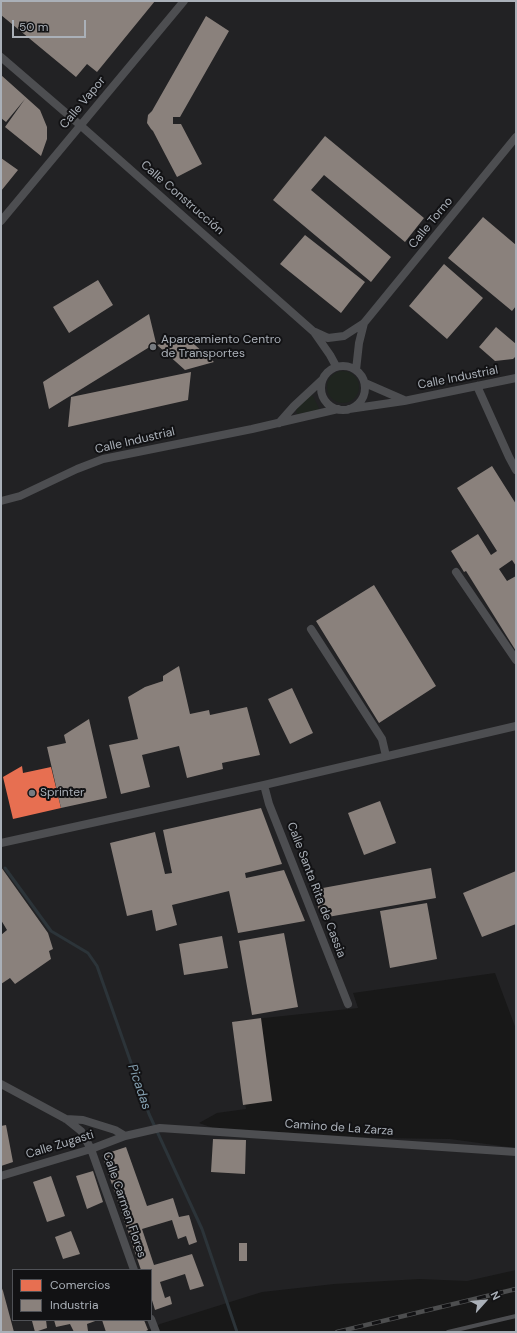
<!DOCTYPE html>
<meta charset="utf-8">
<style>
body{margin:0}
#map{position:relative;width:517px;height:1333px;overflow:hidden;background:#181818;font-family:"DM Sans",sans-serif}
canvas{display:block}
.frame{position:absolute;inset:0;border:2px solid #aab0b8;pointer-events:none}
.legend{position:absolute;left:12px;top:1269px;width:140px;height:52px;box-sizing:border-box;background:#121214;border:1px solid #4f5156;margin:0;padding:5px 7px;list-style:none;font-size:12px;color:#aab0b8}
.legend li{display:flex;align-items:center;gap:8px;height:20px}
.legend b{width:20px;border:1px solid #4f5156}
.north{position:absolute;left:465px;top:1281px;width:40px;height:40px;-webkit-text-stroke:3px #121214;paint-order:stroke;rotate:63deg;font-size:11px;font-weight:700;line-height:16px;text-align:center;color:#aab0b8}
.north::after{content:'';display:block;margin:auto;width:14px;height:18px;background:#aab0b8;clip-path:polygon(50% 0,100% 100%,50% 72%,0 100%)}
.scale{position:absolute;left:12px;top:20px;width:74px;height:18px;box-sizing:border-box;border:2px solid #aab0b8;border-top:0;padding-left:5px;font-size:12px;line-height:14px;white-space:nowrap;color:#aab0b8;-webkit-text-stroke:3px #121214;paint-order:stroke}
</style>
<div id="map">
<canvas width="517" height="1333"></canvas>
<div class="frame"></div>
<ul class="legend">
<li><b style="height:11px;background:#e76f51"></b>Comercios</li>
<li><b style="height:11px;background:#8a817c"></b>Industria</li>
</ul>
<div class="north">N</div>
<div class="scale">50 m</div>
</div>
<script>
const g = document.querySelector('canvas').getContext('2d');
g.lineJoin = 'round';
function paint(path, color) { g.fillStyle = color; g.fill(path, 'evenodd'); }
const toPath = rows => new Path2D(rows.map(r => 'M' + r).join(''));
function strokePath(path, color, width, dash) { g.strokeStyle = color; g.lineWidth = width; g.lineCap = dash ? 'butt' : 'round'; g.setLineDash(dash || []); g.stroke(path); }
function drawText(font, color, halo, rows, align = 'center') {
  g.font = font + ' "DM Sans",sans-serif'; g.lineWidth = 4; g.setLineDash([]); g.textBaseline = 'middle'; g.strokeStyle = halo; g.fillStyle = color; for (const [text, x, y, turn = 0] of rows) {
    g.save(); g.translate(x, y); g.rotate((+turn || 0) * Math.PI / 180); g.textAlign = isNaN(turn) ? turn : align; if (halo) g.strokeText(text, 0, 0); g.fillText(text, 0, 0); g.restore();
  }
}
const built = toPath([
 [1,1,516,1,516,1029,495,973,353,993,358,1008,236,1021,246,1109,217,1113,199,1123,213,1128,378,1138,450,1139,516,1148,516,1270,467,1281,419,1279,334,1284,262,1292,160,1324,144,1332,1,1332],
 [13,1270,151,1270,151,1320,13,1320]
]);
const green = toPath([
 '327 387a16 16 0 1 1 32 0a16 16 0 1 1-32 0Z',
 [310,395,313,396,319,408,318,411,297,414,296,410]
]);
const shops = toPath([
 [22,766,23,773,51,767,61,808,13,819,3,777]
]);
const industry = toPath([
 [1,1,155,1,97,72,87,64,76,77,1,15],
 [206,16,229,31,180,117,173,117,173,124,181,124,202,164,177,177,153,131,151,129,147,123,148,115,152,111],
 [1,75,40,110,47,127,47,139,41,156,5,127,25,99,6,122,1,118],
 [325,136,424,218,405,242,324,175,311,190,391,257,371,282,273,200],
 [1,158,18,170,1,191],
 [483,217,516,245,516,306,512,311,448,258],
 [305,235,365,282,341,313,280,264],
 [444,264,483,298,447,339,409,306],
 [98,280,113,305,69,333,53,307],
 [149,314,156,343,49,409,43,382],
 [496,327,516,344,516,356,513,359,495,361,479,347],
 [186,337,214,362,185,370,157,345],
 [191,372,188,400,68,427,71,397],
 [492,466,516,504,516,566,512,560,499,569,507,581,516,576,516,651,466,571,464,572,451,551,478,534,491,555,497,551,457,488],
 [374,585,436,686,379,723,316,621],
 [179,666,190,714,209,710,210,715,247,707,260,755,222,763,223,769,187,778,179,746,142,755,150,787,121,794,109,745,138,739,128,697,145,687,163,681,163,676],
 [292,688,313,733,290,744,268,699],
 [89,719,107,798,61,808,47,747,66,743,64,735],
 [380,801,396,843,364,855,348,813],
 [261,808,282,864,245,873,246,878,284,870,305,921,238,933,229,891,172,905,177,925,156,931,152,910,127,916,110,843,155,832,165,874,172,873,163,830],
 [1,867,48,933,53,949,49,951,51,959,15,984,10,978,1,984,1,935,7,930,1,920],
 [431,868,436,898,322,918,312,890],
 [516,871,516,924,482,937,463,893],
 [427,903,437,959,390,968,380,911],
 [284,933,298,1007,252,1015,239,941],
 [222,936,228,968,184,975,179,944],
 [261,1018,272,1101,243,1105,232,1022],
 [6,1125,13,1162,1,1166,1,1126],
 [213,1139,246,1140,245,1174,211,1172],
 [126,1147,147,1206,173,1198,179,1217,189,1215,197,1242,189,1245,186,1236,178,1239,172,1220,142,1229,154,1265,192,1254,204,1286,190,1290,185,1274,160,1282,165,1298,170,1296,172,1304,155,1310,151,1297,151,1270,141,1270,102,1155],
 [93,1171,103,1202,87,1209,76,1176],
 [51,1176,65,1216,47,1222,33,1182],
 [71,1231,80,1254,63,1259,55,1237],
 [239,1243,247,1243,247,1261,239,1261],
 [1,1286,3,1291,14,1332,1,1332],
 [34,1320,46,1320,47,1328,35,1332,32,1321],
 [54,1320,98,1320,87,1324,88,1331,74,1332,70,1324,56,1327],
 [102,1320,144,1320,148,1330,144,1332,106,1332]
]);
const stream = toPath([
 [5,868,51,931,88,953,97,966,149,1114,202,1229,237,1332]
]);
const lane = toPath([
 [448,1332,516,1316]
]);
const street = toPath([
 [1,57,80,125,314,332,330,355,336,366],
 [1,221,184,1],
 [315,332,328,338,344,336,364,323,516,137],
 '321 388a22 22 0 1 1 44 0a22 22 0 1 1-44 0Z',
 [356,370,359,343,364,323],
 [365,383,404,400],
 [477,386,509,457,516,470],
 [349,409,404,401,516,378],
 [279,423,294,406,322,380],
 [1,501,20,496,77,469,103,459,252,429,338,409],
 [456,572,516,660],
 [311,629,382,739,386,756],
 [264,785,269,804,348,1004],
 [1,843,264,785,516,726],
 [1,1084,66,1119,81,1131,91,1149,134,1270],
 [66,1119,83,1120,115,1130,125,1136],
 [1,1176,91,1149,125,1136,160,1128,516,1152],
 [151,1319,156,1332]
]);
const rail = toPath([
 [337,1332,516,1289]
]);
const markers = [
 [153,347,4,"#777b80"],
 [32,793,4,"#777b80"]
];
const streetNames = [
 ["Calle Vapor",83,103,-50],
 ["Calle Construcción",182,198,41],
 ["Calle Torno",431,223,-51],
 ["Calle Industrial",458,378,-11],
 ["Calle Industrial",135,441,-13],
 ["Calle Santa Rita de Cassia",316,890,69],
 ["Camino de La Zarza",339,1128,4],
 ["Calle Zugasti",60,1145,-17],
 ["Calle Carmen Flores",124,1205,71]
];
const poiNames = [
 ["Aparcamiento Centro",161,340],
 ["de Transportes",161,354],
 ["Sprinter",40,793]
];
const waterNames = [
 ["Picadas",139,1087,71]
];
paint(built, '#222224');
paint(green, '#1f251f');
paint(shops, '#e76f51');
paint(industry, '#8a817c');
strokePath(stream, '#2c3439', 3);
strokePath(lane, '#4d4e51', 4);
strokePath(street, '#4d4e51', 8);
strokePath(rail, '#4d4e4f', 4.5);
strokePath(rail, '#121214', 3, [9]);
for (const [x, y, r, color] of markers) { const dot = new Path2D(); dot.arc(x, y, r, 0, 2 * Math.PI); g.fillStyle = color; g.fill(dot); strokePath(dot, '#121214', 1.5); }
drawText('12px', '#aab0b8', '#121214', streetNames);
drawText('12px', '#aab0b8', '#121214', poiNames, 'left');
drawText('italic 13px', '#84a0b1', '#121214', waterNames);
</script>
